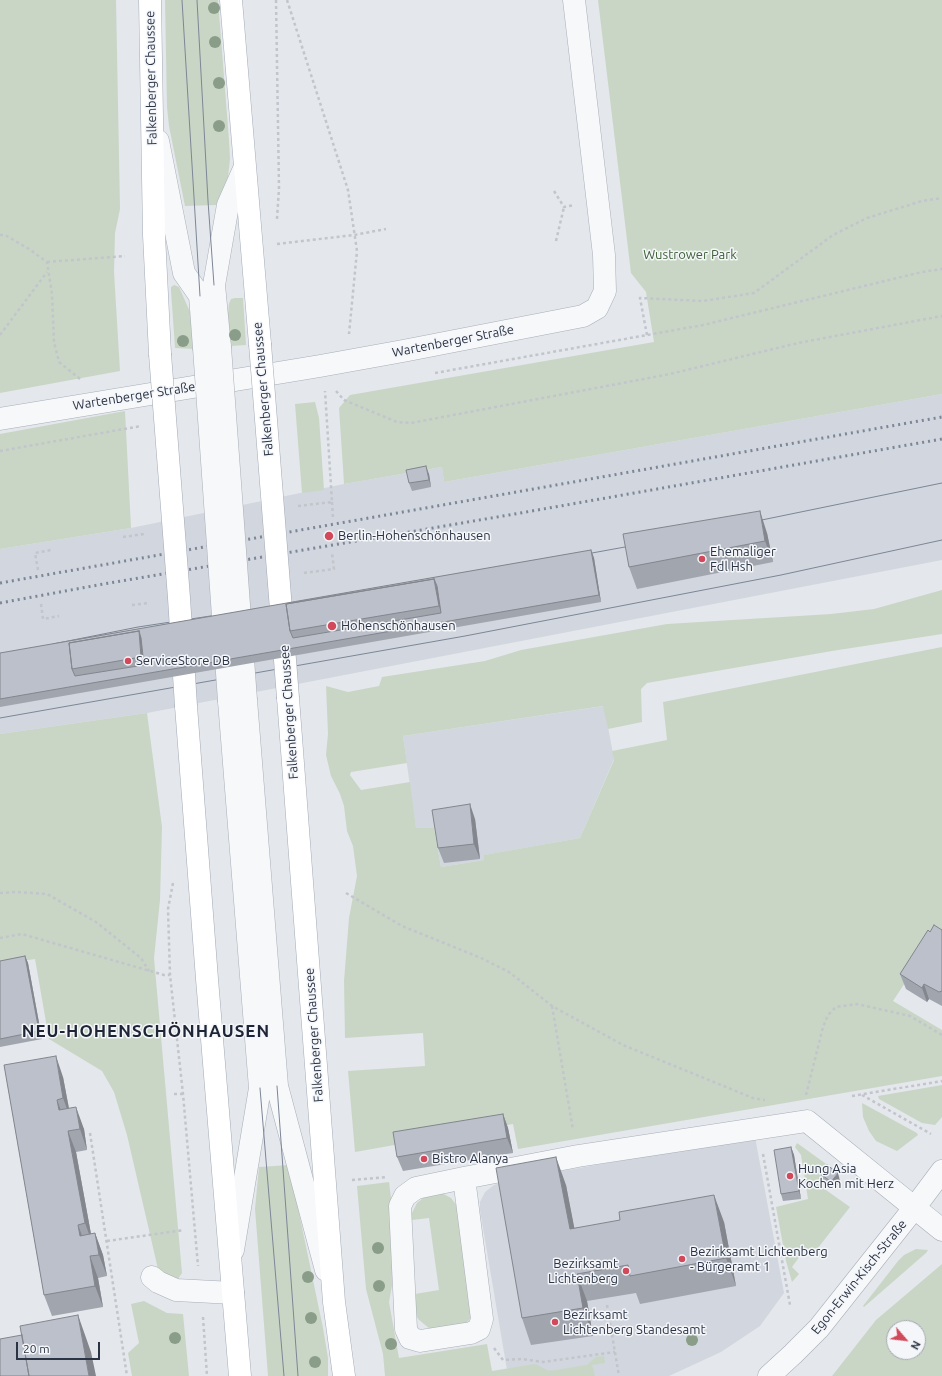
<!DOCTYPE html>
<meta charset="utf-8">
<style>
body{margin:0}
#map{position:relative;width:942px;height:1376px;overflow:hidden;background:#e4e7ec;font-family:Ubuntu,sans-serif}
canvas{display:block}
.north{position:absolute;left:886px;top:1320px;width:40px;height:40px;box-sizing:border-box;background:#f4f6f9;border:1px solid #a4a8b1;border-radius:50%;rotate:118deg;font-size:11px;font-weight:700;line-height:16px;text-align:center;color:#2b3445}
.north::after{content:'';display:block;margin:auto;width:14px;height:18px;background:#d1495b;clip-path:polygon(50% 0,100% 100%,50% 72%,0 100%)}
.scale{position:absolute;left:16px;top:1342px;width:84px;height:18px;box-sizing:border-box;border:2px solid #2b3445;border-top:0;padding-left:5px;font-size:12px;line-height:14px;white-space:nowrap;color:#2b3445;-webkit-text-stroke:3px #f4f6f9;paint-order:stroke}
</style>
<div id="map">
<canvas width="942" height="1376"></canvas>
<div class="north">N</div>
<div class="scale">20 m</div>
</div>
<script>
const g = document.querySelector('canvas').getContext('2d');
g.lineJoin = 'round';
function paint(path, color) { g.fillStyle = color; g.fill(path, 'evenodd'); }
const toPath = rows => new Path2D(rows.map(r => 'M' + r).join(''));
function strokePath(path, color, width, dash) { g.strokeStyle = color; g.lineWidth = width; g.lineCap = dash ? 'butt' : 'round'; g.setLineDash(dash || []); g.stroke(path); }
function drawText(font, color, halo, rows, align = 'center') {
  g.font = font + ' Ubuntu,sans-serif'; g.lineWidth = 3; g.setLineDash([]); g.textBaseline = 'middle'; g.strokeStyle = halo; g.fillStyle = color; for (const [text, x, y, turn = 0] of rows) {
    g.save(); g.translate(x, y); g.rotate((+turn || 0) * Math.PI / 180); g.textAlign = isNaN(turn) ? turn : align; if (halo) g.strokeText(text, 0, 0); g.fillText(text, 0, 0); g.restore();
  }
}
const built = toPath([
 [942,394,942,560,147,713,0,734,0,549,131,528,344,484,442,467,444,482],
 [604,706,614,759,580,838,485,855,484,860,441,867,434,828,416,829,403,736],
 [755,1137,784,1293,760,1326,721,1352,669,1376,508,1376,480,1210,480,1202,485,1192,494,1185,511,1180]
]);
const green = toPath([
 [0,0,116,0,120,209,115,233,114,272,120,371,0,393],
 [165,0,218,0,229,140,230,159,228,177,216,205,185,206,169,126,167,107],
 [598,0,942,0,942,394,444,482,442,467,344,484,339,408,350,395,654,342,646,292,631,273],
 [174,285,179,287,190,312,195,341,195,349,175,348,171,291,171,287],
 [235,298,243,298,246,345,230,346,225,339,229,304,231,299],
 [315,402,319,418,324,490,302,493,295,404],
 [125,411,131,528,0,549,0,434],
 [942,590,942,634,832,651,647,683,641,689,642,722,608,729,603,706,403,736,407,763,351,772,350,775,361,790,410,782,416,828,434,828,441,867,484,860,484,855,580,838,614,760,612,751,667,740,663,702,942,647,942,937,937,934,893,1001,942,1030,942,1076,518,1149,513,1124,355,1152,348,1071,425,1066,423,1033,345,1038,344,981,349,918,357,876,353,846,347,831,344,806,340,794,331,776,326,755,328,734,326,686,348,692,379,686,382,677,485,661,521,650,667,624,831,614,874,609],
 [147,713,162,827,160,900,154,958,182,1273,176,1282,158,1269,127,1135,114,1092,102,1071,49,1039,35,959,0,964,0,734],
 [942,1085,942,1117,935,1125,922,1123,879,1099,878,1096],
 [862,1103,917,1133,918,1135,897,1151,876,1141,869,1131,863,1117],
 [797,1143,829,1166,816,1183,850,1207,814,1253,806,1248,792,1267,799,1274,792,1282,786,1261,776,1207,808,1199,801,1155,795,1147],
 [289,1165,323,1328,328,1358,328,1376,268,1376,255,1209,259,1167],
 [389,1182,394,1222,393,1280,389,1302,399,1358,487,1344,492,1371,535,1364,549,1371,587,1365,596,1357,604,1356,605,1363,592,1365,595,1376,385,1376,383,1354,366,1289,357,1186],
 [440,1192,451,1198,460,1210,474,1313,470,1319,464,1325,430,1329,418,1319,415,1312,409,1295,439,1290,429,1218,412,1220,412,1213,417,1203,427,1195],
 [916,1249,928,1250,926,1253,864,1307,863,1306,898,1261,904,1255],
 [942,1264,942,1376,832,1376,876,1320],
 [894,1328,918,1328,918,1352,894,1352],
 [144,1301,167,1313,183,1314,189,1376,132,1376,128,1353,139,1343,131,1304]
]);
const path = toPath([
 [276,0,279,188,277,219],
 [287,0,348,190,357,251,349,334],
 [554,191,564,207,574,205],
 [0,235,5,235,29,249,47,262,52,294,54,342,59,362,80,379],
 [556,241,564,207],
 [277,244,354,235,386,229],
 [47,262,125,256],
 [0,335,47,272],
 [647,335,640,298,703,301,754,293,833,235,867,218,922,201,942,198],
 [435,373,703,325,922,272,942,269],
 [336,391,344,400,397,422,411,423,670,374,798,343,942,316],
 [0,451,141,426],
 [332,502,333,519],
 [298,506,332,502,325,391],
 [123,537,144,534],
 [38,570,35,553,51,550],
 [304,573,334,569,332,553],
 [41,604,43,619,59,616],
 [132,605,149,603],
 [173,883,168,909,170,975,183,1094,198,1266],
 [0,893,17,892,47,894,96,922,141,958,149,971],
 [346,893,402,926,481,958,509,972,552,1006,623,1045,753,1098,765,1100],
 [0,938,22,934,164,975,170,975],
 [552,1006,573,1130],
 [174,1094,183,1094],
 [806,1095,823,1027,828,1015,836,1007,857,1004,910,1016,942,1035],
 [862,1095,931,1134],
 [852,1096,942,1081],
 [90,1133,127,1376],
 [763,1154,790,1305],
 [352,1180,387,1177],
 [107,1241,184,1230],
 [607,1305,619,1376],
 [203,1317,207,1376],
 [494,1348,503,1360,522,1359,543,1362,615,1352]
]);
const minor = toPath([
 [158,141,184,273,200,296,204,348],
 [220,347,214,285,228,205,244,169],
 [0,419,320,366,403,351,583,316,597,308,605,291,604,255,574,0],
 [246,700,277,1086,326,1270],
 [229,701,260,1088,233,1250],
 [464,1178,482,1319,479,1329,471,1333,420,1341,410,1338,406,1329,400,1206,405,1196,416,1188,464,1178,578,1156,807,1121,942,1230],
 [152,1277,158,1282,176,1290,233,1293],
 [769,1376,793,1354,819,1328,915,1207,942,1171]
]);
const major = toPath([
 [150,0,154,235,160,354],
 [231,0,260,344],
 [288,698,334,1302,344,1376],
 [186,706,207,979,240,1376]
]);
const tram = toPath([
 [182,0,200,296],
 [197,0,208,201,214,285],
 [752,522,942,483],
 [581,555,636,545],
 [53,644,138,627,250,610],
 [0,718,465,636,781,575,942,540],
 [277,1086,298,1376],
 [260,1088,284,1376]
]);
const rail = toPath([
 [0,583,942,417],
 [0,603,98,585,509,515,942,439]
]);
const minorBridge = toPath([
 [220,347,246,700],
 [204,348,229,701]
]);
const majorBridge = toPath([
 [260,344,288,698],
 [160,354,179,598,186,706]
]);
const trees = [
 [214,8],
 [215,42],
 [219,83],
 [219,126],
 [235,335],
 [183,341],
 [378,1248],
 [308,1277],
 [379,1286],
 [311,1318],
 [175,1338],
 [692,1340],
 [391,1344],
 [315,1362]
];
const wall = toPath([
 [429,474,431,487,412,491,409,483],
 [767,533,773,562,637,589,629,567],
 [591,550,594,558,601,602,0,707,0,653],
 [475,819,480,859,444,863,438,848],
 [942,930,942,1006,929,999,927,1002,906,989,900,974,930,932],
 [25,956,28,963,42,1039,0,1047,0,961],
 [4,1065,63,1077,69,1108,84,1129,87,1150,76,1152,91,1234,95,1233,103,1255,107,1276,98,1278,103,1307,52,1316,44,1295],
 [503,1114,508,1128,513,1153,403,1171,397,1157],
 [791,1147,794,1155,801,1199,783,1201,781,1194],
 [820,1173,840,1181,834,1189,823,1181],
 [566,1185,574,1228,724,1222,736,1286,640,1304,636,1293,587,1301,593,1336,531,1345,522,1318]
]);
const shadedWall = toPath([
 [426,466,429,474,431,487,429,480],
 [760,511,767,533,773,562,765,541],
 [591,550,594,558,601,602,599,595],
 [434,579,439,593,444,621,439,606],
 [139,631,144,646,146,672,141,657],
 [470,804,475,819,480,859,474,844],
 [25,956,28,963,42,1039,39,1031],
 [924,984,929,999,927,1002,922,988],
 [56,1056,63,1077,71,1120,63,1098],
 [57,1100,65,1121,59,1110],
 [76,1107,84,1129,87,1150,80,1129],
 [503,1114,508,1128,513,1153,507,1138],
 [68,1131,76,1152,93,1245,85,1223],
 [791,1147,794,1155,801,1199,799,1191],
 [556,1157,566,1185,580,1257,570,1229],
 [838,1173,840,1181,834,1189,831,1182],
 [714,1195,724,1222,736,1286,726,1258],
 [78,1225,86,1246,80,1236],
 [95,1233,103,1255,107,1276,99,1255],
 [90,1256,98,1278,103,1307,95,1286],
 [577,1274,587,1301,593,1336,583,1308],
 [78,1315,91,1352,96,1376,89,1376]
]);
const building = toPath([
 [426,466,429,480,409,483,406,470,426,466],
 [760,511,765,541,629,567,623,534,760,511],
 [591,550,599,595,0,699,0,653,591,550],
 [434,579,437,586,441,613,293,638,290,631,286,604,434,579],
 [139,631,141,638,144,665,75,676,72,669,69,643,139,631],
 [434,579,439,606,290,631,286,604,434,579],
 [139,631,141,657,72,669,69,643,139,631],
 [470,804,474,844,438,848,432,810,470,804],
 [934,925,942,930,942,991,939,992,924,984,922,988,900,974,928,930,930,932,934,925],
 [25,956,39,1031,0,1039,0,961,25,956],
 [56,1056,63,1098,57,1100,59,1110,76,1107,80,1129,68,1131,85,1223,78,1225,80,1236,95,1233,99,1255,90,1256,95,1286,44,1295,4,1065,56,1056],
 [503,1114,507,1138,397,1157,393,1132,503,1114],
 [791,1147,799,1191,781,1194,774,1150,791,1147],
 [556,1157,570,1229,620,1220,619,1212,714,1195,726,1258,630,1276,628,1265,577,1274,583,1308,522,1318,496,1168,556,1157],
 [827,1165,838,1173,831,1182,820,1173,827,1165],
 [78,1315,89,1376,29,1376,20,1326,78,1315],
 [22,1335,29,1376,0,1376,0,1339,22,1335]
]);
const markers = [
 [329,536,5,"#d1495b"],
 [702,559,4,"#d1495b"],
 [332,626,5,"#d1495b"],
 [128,661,4,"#d1495b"],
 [424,1159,4,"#d1495b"],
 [790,1176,4,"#d1495b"],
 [682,1259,4,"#d1495b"],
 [626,1271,4,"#d1495b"],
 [555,1322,4,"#d1495b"]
];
const streetNames = [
 ["Falkenberger Chaussee",151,78,-91],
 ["Wartenberger Straße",453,341,-11],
 ["Falkenberger Chaussee",263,389,-95],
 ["Wartenberger Straße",134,396,-9],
 ["Falkenberger Chaussee",289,712,-94],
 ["Falkenberger Chaussee",314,1035,-94],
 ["Egon-Erwin-Kisch-Straße",859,1277,-51]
];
const parkNames = [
 ["Wustrower Park",690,255]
];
const poiNames = [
 ["Berlin-Hohenschönhausen",338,536],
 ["Ehemaliger",710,552],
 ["Fdl Hsh",710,567],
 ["Hohenschönhausen",341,626],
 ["ServiceStore DB",136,661],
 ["Bistro Alanya",432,1159],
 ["Hung Asia",798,1169],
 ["Kochen mit Herz",798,1184],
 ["Bezirksamt Lichtenberg",690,1252],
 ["- Bürgeramt 1",690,1267],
 ["Bezirksamt",618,1264,"right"],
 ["Lichtenberg",618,1279,"right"],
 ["Bezirksamt",563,1315],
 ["Lichtenberg Standesamt",563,1330]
];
const districtNames = [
 ["NEU-HOHENSCHÖNHAUSEN",146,1031]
];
paint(built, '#d2d6de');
paint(green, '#c9d6c5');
strokePath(minor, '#a9aeb7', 23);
strokePath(major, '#a3abb8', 23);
strokePath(path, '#c2c5cb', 2.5, [3, 3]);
strokePath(minor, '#f7f8fa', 22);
strokePath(major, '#fff', 22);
strokePath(tram, '#7d8696', 1);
strokePath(rail, '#7d8696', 3, [2, 4]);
strokePath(minorBridge, '#a9aeb7', 23, []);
strokePath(majorBridge, '#a3abb8', 23, []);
strokePath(minorBridge, '#f7f8fa', 22);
strokePath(majorBridge, '#fff', 22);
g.fillStyle = '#899d89';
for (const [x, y] of trees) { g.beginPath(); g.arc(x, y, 6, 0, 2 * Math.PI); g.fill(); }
paint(wall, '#a1a5ae');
paint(shadedWall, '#83868d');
paint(building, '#bbc0ca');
strokePath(building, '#83868d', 1);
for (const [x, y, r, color] of markers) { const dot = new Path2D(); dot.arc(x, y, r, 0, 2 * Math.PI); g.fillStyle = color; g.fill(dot); strokePath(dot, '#f4f6f9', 1.5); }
drawText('13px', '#2b3445', '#f4f6f9', streetNames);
drawText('13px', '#3f6138', '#f4f6f9', parkNames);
drawText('13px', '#2b3445', '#f4f6f9', poiNames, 'left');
g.letterSpacing = '1px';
drawText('bold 17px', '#1d2536', '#f4f6f9', districtNames);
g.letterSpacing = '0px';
</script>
